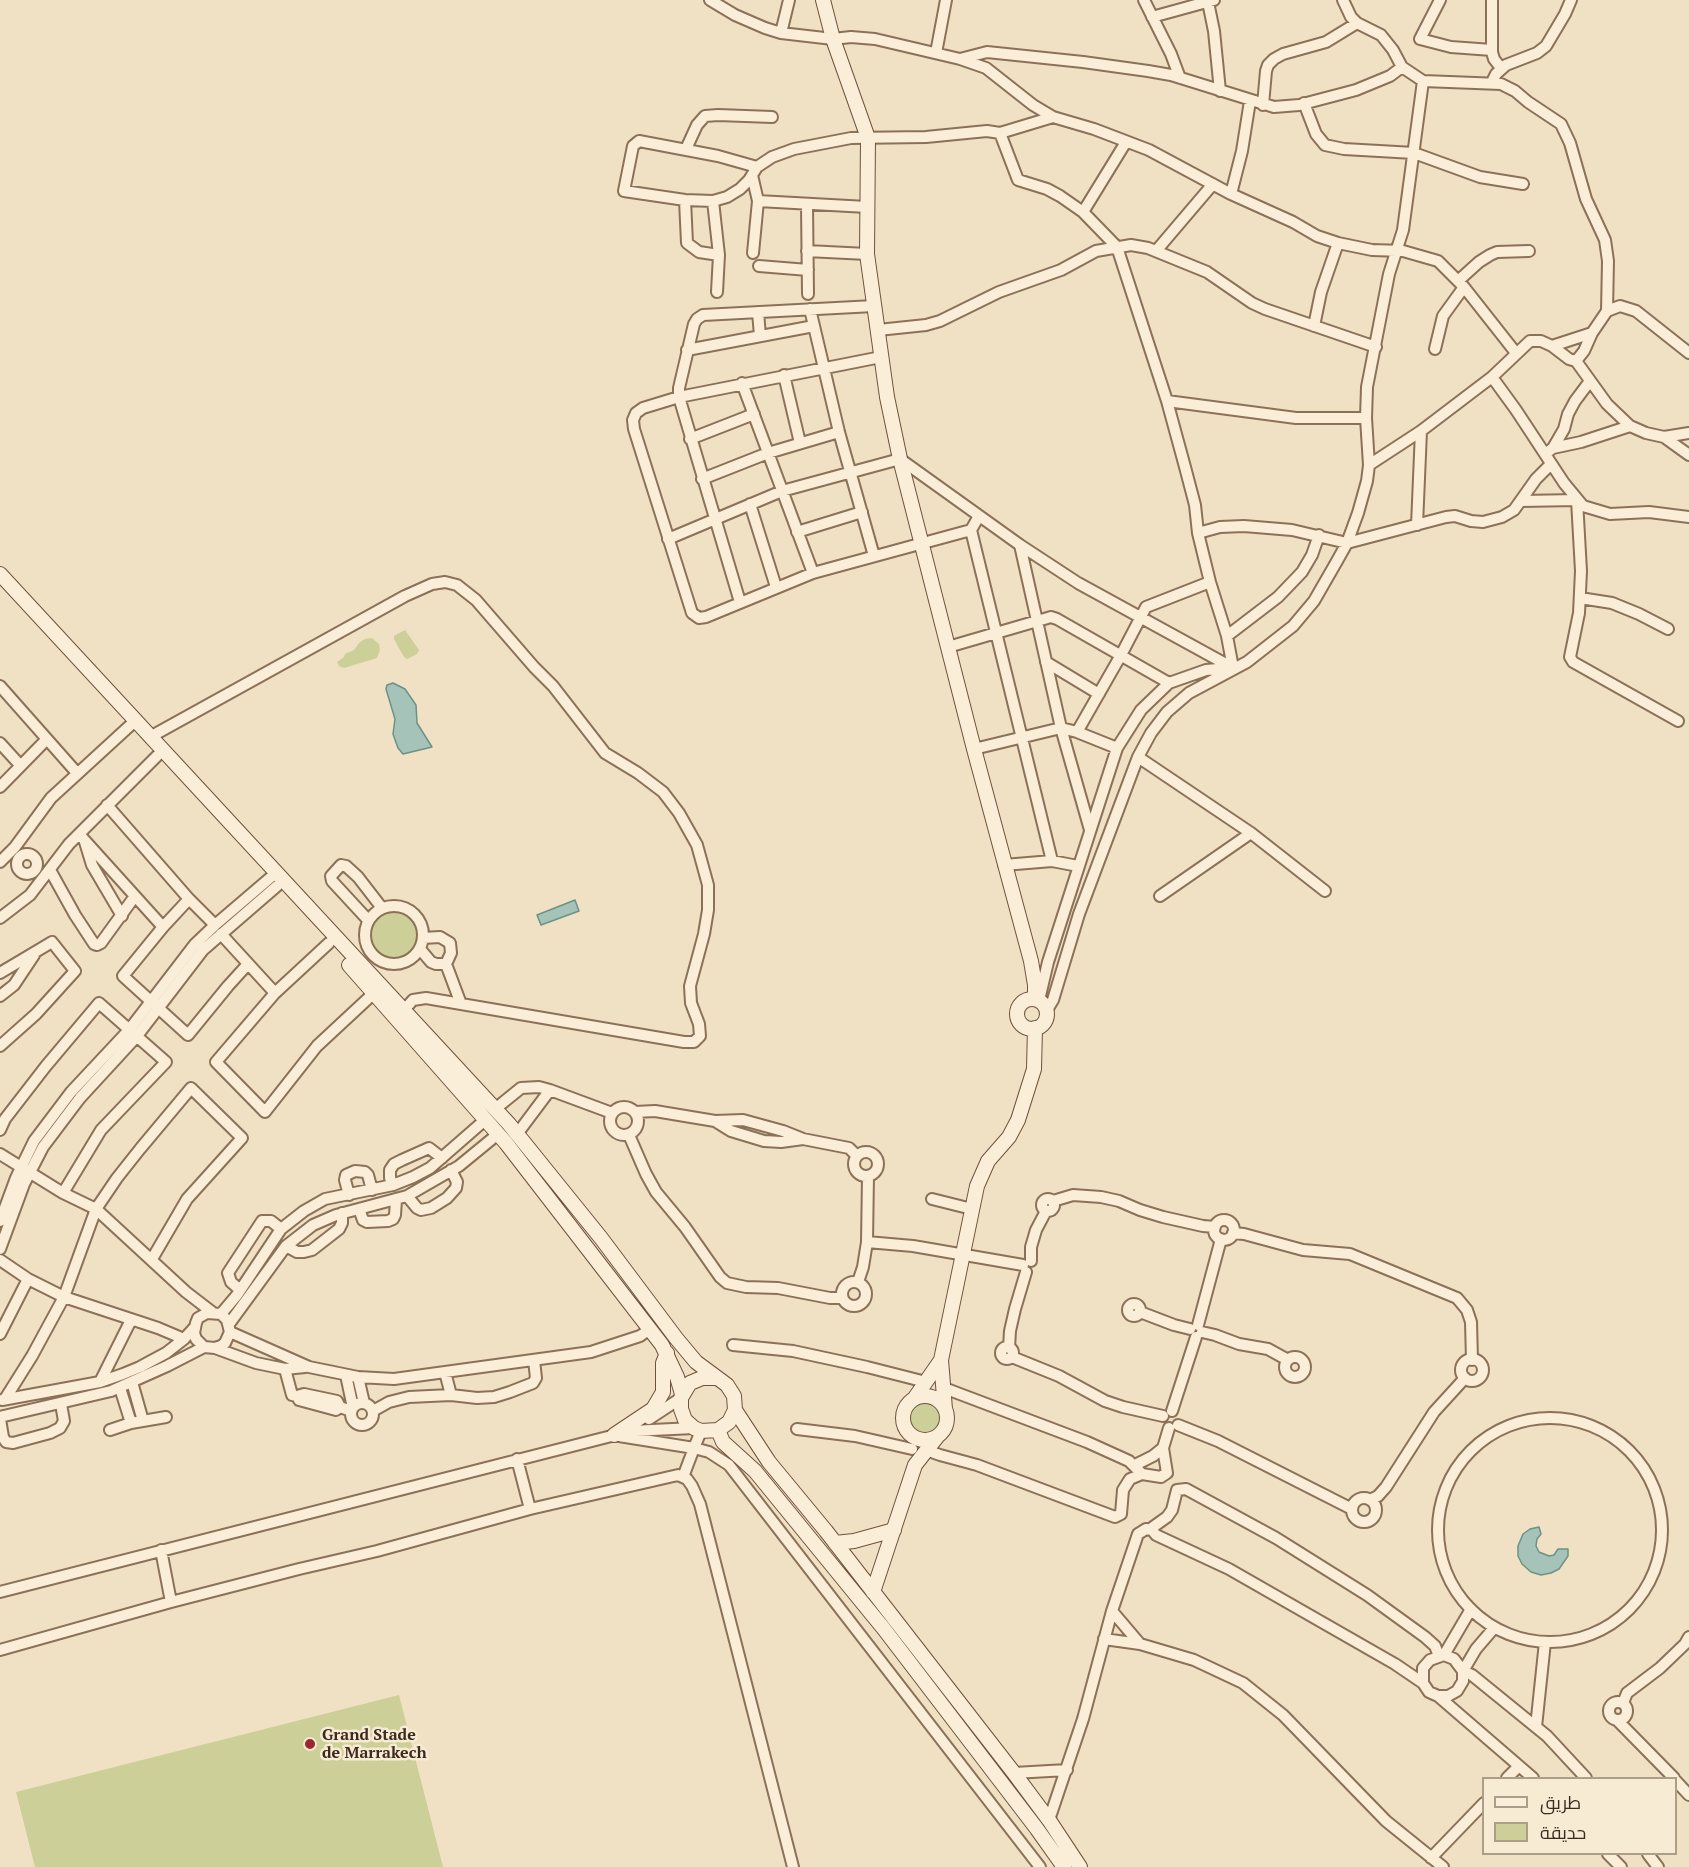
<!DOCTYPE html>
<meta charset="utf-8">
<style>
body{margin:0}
#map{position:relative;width:1689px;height:1867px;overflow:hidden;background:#f0e0c4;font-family:"PT Serif",Cairo,serif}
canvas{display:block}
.legend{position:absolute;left:1482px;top:1777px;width:195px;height:78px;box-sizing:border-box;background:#f7ebd4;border:2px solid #ac9e8b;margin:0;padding:8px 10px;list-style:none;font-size:18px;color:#3b2a1e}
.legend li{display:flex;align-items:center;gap:12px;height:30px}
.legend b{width:30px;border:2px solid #ac9e8b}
</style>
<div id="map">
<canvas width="1689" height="1867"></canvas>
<ul class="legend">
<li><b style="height:8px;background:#faeed8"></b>طريق</li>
<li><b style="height:16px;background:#cccf97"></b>حديقة</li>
</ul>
</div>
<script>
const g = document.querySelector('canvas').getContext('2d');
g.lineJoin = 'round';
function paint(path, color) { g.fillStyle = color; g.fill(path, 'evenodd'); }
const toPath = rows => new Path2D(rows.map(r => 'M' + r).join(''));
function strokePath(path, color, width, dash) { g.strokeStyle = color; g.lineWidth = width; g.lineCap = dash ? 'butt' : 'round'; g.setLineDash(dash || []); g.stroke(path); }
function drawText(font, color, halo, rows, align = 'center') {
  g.font = font + ' "PT Serif",serif'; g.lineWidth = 5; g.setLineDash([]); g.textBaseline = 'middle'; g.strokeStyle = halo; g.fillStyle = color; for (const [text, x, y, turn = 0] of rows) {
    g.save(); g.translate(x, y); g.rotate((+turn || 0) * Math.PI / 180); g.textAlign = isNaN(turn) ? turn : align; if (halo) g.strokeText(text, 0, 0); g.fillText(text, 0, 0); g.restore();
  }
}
const green = toPath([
 [405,630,419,650,417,654,407,659,404,657,394,639,394,636],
 [372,638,379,644,380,650,377,658,344,668,339,666,337,662,344,657,345,654,354,650,359,643,365,639],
 '368 935a26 26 0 1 1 52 0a26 26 0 1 1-52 0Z',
 '909 1418a16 16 0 1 1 32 0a16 16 0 1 1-32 0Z',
 [399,1695,443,1867,35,1867,16,1792]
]);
const water = toPath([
 [393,683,405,689,416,705,417,723,432,747,403,754,398,748,393,734,395,719,386,689,387,685,393,683],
 [575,900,579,911,541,925,537,915,575,900],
 [1539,1527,1541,1534,1537,1539,1536,1546,1539,1552,1549,1556,1554,1555,1558,1549,1568,1549,1568,1556,1559,1569,1551,1573,1541,1575,1531,1572,1522,1564,1518,1556,1518,1546,1523,1534,1530,1529,1539,1527]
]);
const street = toPath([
 [710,0,735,15,765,28,781,33,833,39,851,37,875,39,960,59,987,52,1083,62,1148,71,1171,75,1274,107,1299,105,1356,90,1390,76,1402,67],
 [1144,0,1171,54,1180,78],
 [1440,0,1420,39,1451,47,1492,50],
 [1492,0,1492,52,1494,59,1501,68],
 [1208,2,1214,31,1220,91],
 [1152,17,1214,0],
 [781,33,789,0],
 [936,53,946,0],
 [960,59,986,68,1033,105,1053,117,1094,129,1149,150,1231,194,1293,222,1317,236,1338,243,1372,250,1403,251,1438,261,1464,287,1516,353],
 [1492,82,1496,74,1506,65,1537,53,1546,46,1565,14,1571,0],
 [1304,103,1316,134,1325,145,1344,149,1414,153,1480,177,1523,184],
 [1263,105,1266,71,1268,65,1274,59,1283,54,1326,42,1357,23],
 [1000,133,1018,180,1047,189,1060,196,1083,212,1117,247,1167,401,1185,467,1195,505,1198,533,1210,582,1227,636,1233,668],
 [686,149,697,125,705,116,718,115,772,117],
 [757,167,718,156,639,141,633,146,624,191,685,200,713,201,727,197,740,189,749,180,757,167,772,157,794,149,851,138,926,137,987,131,1000,133,1053,117],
 [752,175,758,201,867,207],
 [1231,194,1242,151,1250,101],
 [685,200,687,243,699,252,719,255],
 [713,201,719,255,717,292],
 [807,205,808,294],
 [1083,212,1126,142],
 [807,251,867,254],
 [1156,251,1213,184],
 [753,253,758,201],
 [759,266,808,270],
 [1458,281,1479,262,1490,255,1497,252,1529,251],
 [810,309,839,432,874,556],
 [1607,311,1620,306,1636,311,1689,353],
 [758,312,760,336],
 [1314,326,1321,292,1338,243],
 [878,330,926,325,940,321,999,292,1061,270,1096,251,1131,245,1148,248,1207,272,1252,303,1265,309,1376,347],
 [1552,346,1569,359,1576,361,1607,404,1630,426,1646,433,1664,437,1689,455],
 [1435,349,1443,316,1464,287],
 [687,350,814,326],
 [881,357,679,397,643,408,636,413,633,420,634,429,692,613,699,618,706,617,813,573,971,530,979,516],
 [1576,361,1584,351,1592,333],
 [784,375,800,443],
 [1492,377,1516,410,1564,483,1583,506,1610,514,1649,512,1689,517],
 [742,383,813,573],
 [1167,401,1296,418,1366,418],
 [1664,437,1689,433],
 [690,439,754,414],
 [1553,448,1581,442,1630,426],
 [1545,454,1553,448,1564,429,1568,414,1575,401,1590,381],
 [1369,465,1421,431,1492,377,1530,341,1541,341,1552,346,1592,333,1607,311,1608,261,1605,240,1586,199,1570,143,1561,124,1528,102,1515,91,1501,84,1423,81],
 [702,479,768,453,839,432],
 [1521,501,1577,500,1581,571,1579,613,1570,657,1573,662,1678,721],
 [750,504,776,587],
 [1417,525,1421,431],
 [971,530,1052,861],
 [797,532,862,512],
 [1198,533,1220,527,1244,526,1292,530,1347,543,1446,517,1455,516,1471,521,1483,522,1502,517,1514,510,1536,479,1551,464],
 [668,539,782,491,900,459,1020,545,1078,583,1233,668],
 [1020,545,1061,728,1090,830],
 [1580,598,1612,603,1639,614,1668,629],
 [740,602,679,397,679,388,694,324,697,319,703,315,874,306],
 [1227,636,1278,597,1302,572,1312,555,1319,535],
 [948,647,1051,617,1057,619,1169,683],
 [1046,662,1099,694],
 [0,686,77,773],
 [1077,732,1121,655,1146,607,1210,582],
 [150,737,405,596,432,584,445,582,457,585,476,600,534,667,553,686,605,753,638,773,663,792,679,813,697,845,708,885,708,910,704,934,690,986,691,1003,699,1024,700,1036,694,1042,684,1042,426,998,413,1000,403,1011],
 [0,743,20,765],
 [974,749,1061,728,1077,732,1117,748],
 [1138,757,1251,833,1325,891],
 [0,787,46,740],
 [107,805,189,899,215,925],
 [79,834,163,927],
 [85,842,92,865,122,916],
 '17 864a10 10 0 1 1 20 0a10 10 0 1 1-20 0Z',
 [0,862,15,847,51,798,135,721],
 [1004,865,1052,861,1078,866],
 [50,870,75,915,94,944,97,945,101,943,135,896],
 [1160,896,1251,833],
 [189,899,163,927,123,976,188,1035,228,986,248,964],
 '365 935a29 29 0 1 1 58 0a29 29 0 1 1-58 0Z',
 [0,918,30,895,69,844,157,756],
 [368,920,332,881,331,876,341,865,346,866,358,877,382,908],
 [221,934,275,993],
 [423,938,440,937,450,943,451,953,446,964,461,1004],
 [329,943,275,993,216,1062,265,1112,317,1046,374,993],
 [420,949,431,962,436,964,446,964],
 [0,973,52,942,75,971,36,1014,0,1046],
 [0,996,14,985,34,955],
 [1039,1000,1048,962,1117,748,1141,710,1169,683,1206,670,1230,668],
 [1047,1010,1053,1000,1079,914,1138,757,1151,733,1167,712,1189,693,1247,662,1293,626,1314,601,1337,561,1347,543,1358,513,1367,481,1369,465,1366,418,1367,387,1389,274,1403,230,1423,81,1402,67,1393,50,1381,35,1357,23,1351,17,1343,0],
 [550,1090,612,1113],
 '610 1121a14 14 0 1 1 28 0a14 14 0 1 1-28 0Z',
 [495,1109,521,1088,539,1087,550,1090,517,1134],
 [635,1112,655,1111,715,1121,743,1120,783,1131,803,1139,849,1148,857,1156],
 [715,1121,731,1131,764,1141,781,1142,803,1139],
 [0,1130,5,1119,46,1066,99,1003,166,1062,101,1130,63,1193],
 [629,1135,646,1174,656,1192,685,1227,720,1277,727,1283,746,1287,778,1288,830,1298,842,1298],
 '854 1164a12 12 0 1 1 24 0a12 12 0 1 1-24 0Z',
 [0,1154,63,1193,96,1209,186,1292,212,1312],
 [393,1185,390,1178,390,1170,394,1164,402,1160,429,1148,442,1158],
 [349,1195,345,1180,346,1175,355,1171,365,1172,368,1175,372,1190],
 [407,1196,417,1208,421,1210,431,1208,447,1198,456,1188,457,1182,451,1170],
 [932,1199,972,1209],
 '1042 1205a6 6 0 1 1 12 0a6 6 0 1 1-12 0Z',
 [1053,1201,1073,1195,1101,1197,1119,1201,1140,1210,1163,1217,1203,1226,1215,1227],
 [359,1209,363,1220,367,1222,388,1221,393,1219,395,1215,396,1200],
 '1214 1230a10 10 0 1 1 20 0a10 10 0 1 1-20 0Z',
 [0,1221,16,1178,34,1141,71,1092,129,1030,195,944,215,925,270,878],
 [1233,1233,1244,1234,1303,1250,1350,1254,1457,1298,1467,1310,1471,1322,1472,1360],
 [867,1242,913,1246,1023,1265],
 [286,1246,297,1252,304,1252,312,1250,339,1229,342,1223,342,1213],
 [0,1249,24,1184,43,1147,80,1098,137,1036,203,950,277,886],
 [0,1260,28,1279,64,1297,158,1328,184,1339],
 [1031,1261,1031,1247,1036,1230,1046,1211],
 '842 1294a12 12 0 1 1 24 0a12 12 0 1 1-24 0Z',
 [858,1282,863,1267,867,1242,868,1176],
 [240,1290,231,1282,228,1273,262,1221,271,1221,281,1229],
 '1128 1310a6 6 0 1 1 12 0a6 6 0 1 1-12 0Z',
 [1140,1312,1174,1325,1190,1329],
 [221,1314,237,1295,281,1229,304,1211,325,1199,393,1185,413,1177,430,1168,485,1120],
 [229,1324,286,1246,313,1225,336,1215,407,1196,459,1166,498,1134],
 [1198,1325,1221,1239],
 [230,1332,309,1367,358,1377,394,1379,591,1352,640,1336,650,1329],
 [1202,1332,1215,1335,1239,1344,1268,1349,1288,1360],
 [0,1334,28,1279],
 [733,1345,793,1351,867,1367,926,1382],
 '1001 1353a6 6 0 1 1 12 0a6 6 0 1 1-12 0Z',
 [215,1348,256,1363,285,1369,305,1367],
 [1009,1348,1010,1331,1015,1309,1026,1272],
 [1012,1357,1059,1376,1105,1401,1123,1407,1163,1416],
 '1285 1367a10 10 0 1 1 20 0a10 10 0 1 1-20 0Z',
 '1461 1370a11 11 0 1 1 22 0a11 11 0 1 1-22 0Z',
 [285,1369,292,1395,297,1396,299,1400,336,1410,340,1407,351,1411],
 [445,1372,451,1395],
 [346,1375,353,1408],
 [358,1377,364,1403],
 [100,1382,131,1320],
 [132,1382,143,1421],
 [120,1388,131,1423],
 [944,1388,1087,1442,1129,1461,1142,1474],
 [297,1396,304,1394,337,1401,340,1407],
 [5,1399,32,1356,64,1297,96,1209,117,1178,140,1149,191,1088,242,1138,187,1199,152,1259],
 [2,1400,100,1382,123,1374,140,1367,166,1353,184,1339,194,1328],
 '351 1414a11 11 0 1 1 22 0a11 11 0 1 1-22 0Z',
 [373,1411,389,1402,409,1397,451,1395,477,1398,494,1397,510,1392,533,1383,536,1378,534,1360],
 [1172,1411,1196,1337],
 [0,1417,111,1391,167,1366,204,1347,215,1348,221,1346,225,1343,230,1332,227,1320,221,1314,207,1313,198,1318,196,1323,194,1333,196,1339,204,1347],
 '1438 1530a112 112 0 1 1 224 0a112 112 0 1 1-224 0Z',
 [0,1419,3,1437,6,1442,13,1443,50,1433,60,1428,64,1421,61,1404],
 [649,1419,681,1398],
 [1178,1425,1218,1441,1352,1509],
 [797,1429,855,1436,912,1449],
 [110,1430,131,1423,166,1417],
 [701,1431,694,1448,709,1452,729,1465,1040,1867],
 [619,1436,694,1448,683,1477],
 [926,1450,940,1455,977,1465,1115,1517,1121,1514,1123,1490,1130,1479,1142,1474,1161,1477,1167,1473,1163,1448,1169,1428],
 [517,1459,530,1509],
 [1135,1465,1153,1456,1163,1448],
 '1352 1510a12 12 0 1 1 24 0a12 12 0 1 1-24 0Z',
 [1370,1500,1378,1496,1386,1487,1434,1412,1465,1378],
 [1152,1530,1153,1527,1167,1517,1172,1510,1177,1490,1186,1489,1276,1538,1367,1595,1425,1637,1435,1646,1439,1656],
 [161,1550,171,1602],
 [0,1592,631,1431,694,1428],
 [1112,1611,1140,1644],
 [1104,1639,1140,1644,1194,1660,1243,1683,1283,1715,1386,1821,1443,1867],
 [0,1650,171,1602,299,1569,377,1551,530,1509,678,1475,687,1479,692,1486,700,1504,793,1867],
 [1444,1655,1471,1609],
 [1423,1683,1423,1668,1430,1660,1444,1655,1454,1659,1463,1671,1472,1675,1547,1736,1586,1778],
 [1438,1696,1448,1696,1457,1691,1463,1681,1463,1671,1476,1649,1494,1628],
 '1609 1711a9 9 0 1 1 18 0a9 9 0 1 1-18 0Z',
 [1623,1703,1627,1693,1660,1668,1685,1644,1689,1637],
 [1618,1721,1674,1778],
 [1536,1727,1545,1642],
 [1014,1773,1067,1770],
 [1507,1778,1519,1766],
 [1676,1781,1689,1795],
 [1049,1820,1083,1719,1112,1611,1138,1534,1146,1529,1152,1530,1156,1535,1229,1569,1395,1664,1423,1683,1429,1692,1438,1696,1533,1778],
 [1608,1854,1621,1867],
 [1648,1854,1658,1867],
 [1431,1858,1484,1803]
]);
const secondary = toPath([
 [823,0,833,39,868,138,867,254,887,397,900,459,974,749,1031,961,1035,985,1035,999],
 [0,574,509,1124,601,1238,676,1338,696,1362,727,1385,734,1396,735,1410,729,1422,718,1430,701,1431,694,1428,685,1420,681,1409,681,1398,690,1383,702,1378,715,1378],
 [349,965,506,1143,662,1345,677,1377,682,1394],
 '1017 1014a15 15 0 1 1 30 0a15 15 0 1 1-30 0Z',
 '903 1418a22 22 0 1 1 44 0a22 22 0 1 1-44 0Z',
 [914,1399,941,1360],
 [945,1409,941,1360,977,1186,988,1161,1009,1137,1018,1120,1034,1069,1035,1028],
 [735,1410,769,1462,826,1531,1014,1773,1049,1820,1080,1867],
 [718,1430,723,1442,755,1471,884,1629,1037,1829,1064,1867],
 [614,1435,653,1409,663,1392,663,1363,667,1353],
 [835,1543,854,1541,894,1530],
 [873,1592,915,1465,937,1437]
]);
const markers = [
 [310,1744,6,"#9e272f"]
];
const poiNames = [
 ["Grand Stade",322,1735],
 ["de Marrakech",322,1753]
];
paint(green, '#cccf97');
paint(water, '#a6c3b9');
strokePath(water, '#6c9286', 1.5);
strokePath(street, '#8c7159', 14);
strokePath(secondary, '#6e523d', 16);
strokePath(street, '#faeed8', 10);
strokePath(secondary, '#faeed8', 14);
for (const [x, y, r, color] of markers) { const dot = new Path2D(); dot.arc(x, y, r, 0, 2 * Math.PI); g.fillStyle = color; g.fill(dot); strokePath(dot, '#f7ebd4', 2); }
drawText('bold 16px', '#3b2a1e', '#f7ebd4', poiNames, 'left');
</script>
